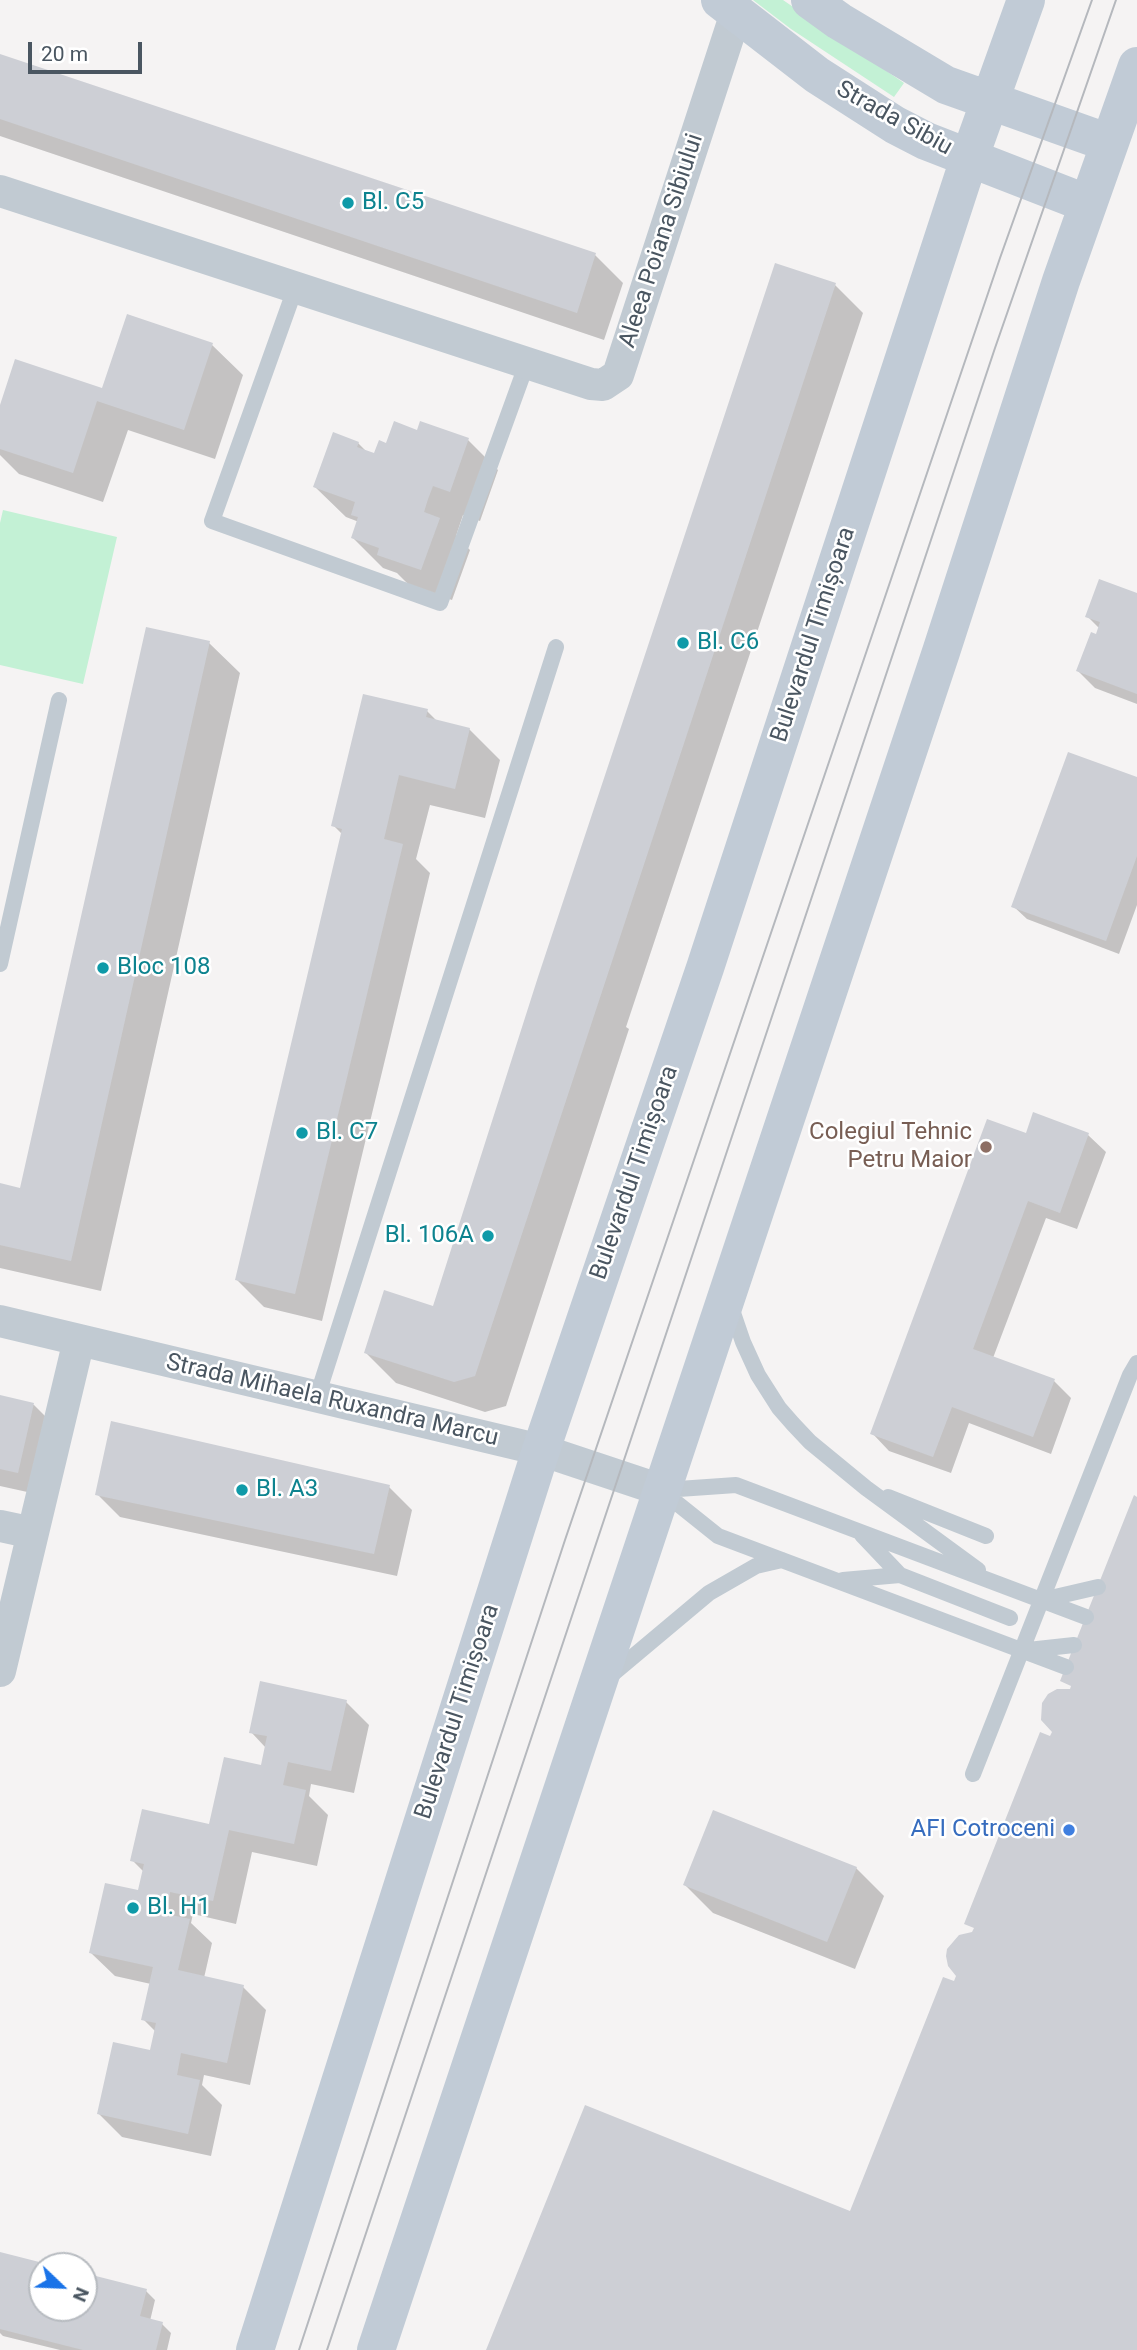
<!DOCTYPE html>
<meta charset="utf-8">
<style>
body{margin:0}
#map{position:relative;width:1137px;height:2350px;overflow:hidden;background:#f5f3f3;font-family:Roboto,sans-serif}
canvas{display:block}
.north{position:absolute;left:28px;top:2252px;width:70px;height:70px;box-sizing:border-box;background:#fff;border:2px solid #b7bbc0;border-radius:50%;rotate:113deg;font-size:19px;font-weight:700;line-height:28px;text-align:center;color:#4a5661}
.north::after{content:'';display:block;margin:auto;width:24px;height:32px;background:#1a73e8;clip-path:polygon(50% 0,100% 100%,50% 72%,0 100%)}
.scale{position:absolute;left:28px;top:42px;width:114px;height:32px;box-sizing:border-box;border:4px solid #4a5661;border-top:0;padding-left:9px;font-size:21px;line-height:24px;white-space:nowrap;color:#4a5661;-webkit-text-stroke:5px #fff;paint-order:stroke}
</style>
<div id="map">
<canvas width="1137" height="2350"></canvas>
<div class="north">N</div>
<div class="scale">20 m</div>
</div>
<script>
const g = document.querySelector('canvas').getContext('2d');
g.lineJoin = 'round';
function paint(path, color) { g.fillStyle = color; g.fill(path, 'evenodd'); }
const toPath = rows => new Path2D(rows.map(r => 'M' + r).join(''));
function strokePath(path, color, width, dash) { g.strokeStyle = color; g.lineWidth = width; g.lineCap = dash ? 'butt' : 'round'; g.setLineDash(dash || []); g.stroke(path); }
function drawText(font, color, halo, rows, align = 'center') {
  g.font = font + ' Roboto,sans-serif'; g.lineWidth = 5; g.setLineDash([]); g.textBaseline = 'middle'; g.strokeStyle = halo; g.fillStyle = color; for (const [text, x, y, turn = 0] of rows) {
    g.save(); g.translate(x, y); g.rotate((+turn || 0) * Math.PI / 180); g.textAlign = isNaN(turn) ? turn : align; if (halo) g.strokeText(text, 0, 0); g.fillText(text, 0, 0); g.restore();
  }
}
const green = toPath([
 [753,0,783,0,904,83,894,97,791,29],
 [3,510,117,537,83,684,0,665,0,523]
]);
const shadow = toPath([
 [0,57,595,255,623,283,604,340,0,136],
 [835,285,863,313,626,1027,629,1029,506,1406,485,1412,396,1383,366,1353,434,1308],
 [128,316,212,345,243,375,215,459,128,430,103,502,19,474,0,455,0,410,103,390],
 [418,432,468,440,498,470,480,521,463,515,456,536,470,550,452,600,409,585,397,573,383,568,353,538,359,522,346,517,315,487,358,443,367,452,375,455,387,445],
 [1137,595,1137,704,1095,688,1078,671,1100,629,1087,616],
 [209,643,240,673,101,1291,0,1268,0,1185,22,1190],
 [427,711,438,722,469,729,500,760,485,818,430,805,416,859,430,873,322,1321,264,1307,236,1279,343,835,333,825],
 [1137,779,1137,905,1119,954,1027,919,1013,906],
 [1034,1115,1088,1135,1106,1152,1077,1229,1046,1218,993,1358,1054,1381,1071,1398,1051,1454,969,1423,951,1473,889,1451,872,1433,1027,1135],
 [0,1397,34,1405,57,1428,41,1495,0,1486],
 [389,1487,412,1510,397,1576,120,1517,97,1494],
 [346,1702,369,1725,354,1793,311,1784,309,1796,328,1815,317,1866,252,1852,236,1924,193,1914,191,1923,212,1943,204,1978,243,1987,266,2010,250,2085,204,2075,202,2085,222,2105,211,2156,122,2137,99,2114,151,2052,156,2032,143,2019,151,1984,115,1976,91,1953,139,1892,144,1872,132,1860,210,1826,262,1767,266,1748,251,1732],
 [856,1868,884,1896,855,1969,713,1913,685,1885],
 [0,2254,48,2266,42,2266,42,2308,84,2308,84,2275,146,2291,155,2300,150,2321,162,2324,171,2333,167,2350,60,2350,3,2336,0,2333]
]);
const building = toPath([
 [0,54,596,253,577,313,0,119],
 [775,263,836,283,475,1376,454,1382,364,1353,384,1290,433,1306,538,977],
 [127,314,213,343,184,430,97,401,73,473,0,449,0,405,15,359,102,388],
 [394,421,417,430,420,421,469,438,450,492,433,486,428,499,424,512,440,518,421,570,377,555,379,548,351,538,358,517,351,515,355,502,313,487,333,432,359,442,357,447,374,453,379,440,386,443],
 [1099,579,1137,593,1137,694,1076,671,1091,632,1096,634,1100,622,1085,617],
 [146,627,210,641,71,1261,0,1245,0,1183,20,1188],
 [363,694,428,709,426,717,470,728,455,789,399,775,384,839,403,844,295,1294,235,1280,342,829,331,826],
 [1068,752,1137,777,1137,856,1106,941,1011,907],
 [1033,1112,1089,1133,1060,1213,1028,1201,973,1349,1055,1379,1033,1437,952,1407,933,1457,870,1434,987,1119,1026,1133],
 [0,1395,34,1403,18,1473,0,1469],
 [111,1421,390,1485,374,1554,95,1495],
 [1134,1495,1137,1497,1137,2350,486,2350,585,2105,850,2211,943,1977,954,1981,956,1976,948,1966,946,1956,947,1949,959,1935,972,1932,974,1928,964,1924,1040,1732,1050,1736,1052,1732,1041,1720,1042,1703,1048,1694,1057,1689,1070,1689,1071,1686,1060,1681],
 [260,1681,347,1700,331,1771,288,1762,283,1785,306,1790,294,1844,229,1830,213,1901,170,1892,166,1914,190,1919,178,1970,244,1985,227,2063,181,2053,177,2075,200,2080,188,2134,97,2114,113,2042,150,2050,156,2023,141,2020,153,1967,89,1953,105,1883,138,1890,144,1864,130,1861,142,1809,209,1824,224,1757,261,1765,267,1736,249,1733],
 [713,1810,857,1867,827,1942,683,1885],
 [0,2252,51,2265,42,2266,42,2308,84,2308,84,2273,147,2289,140,2316,163,2322,156,2350,83,2350,0,2329]
]);
const lane = toPath([
 [296,286,212,521,440,603,527,363],
 [0,964,59,700],
 [731,1307,743,1342,758,1375,779,1408,793,1424,810,1442,866,1488,978,1570],
 [317,1397,556,647],
 [664,1490,736,1485,1086,1617],
 [663,1492,718,1536,1066,1667],
 [888,1497,986,1536],
 [862,1535,900,1575,1010,1618],
 [843,1580,900,1575],
 [1042,1600,1098,1587],
 [1028,1650,1074,1645],
 [610,1676,709,1593,756,1566,782,1560],
 [973,1774,1130,1375,1137,1363]
]);
const street = toPath([
 [0,191,591,384,603,385,618,375,736,13],
 [0,1321,541,1450,661,1490],
 [0,1526,33,1533],
 [0,1671,79,1340]
]);
const secondary = toPath([
 [720,0,817,75,895,125,926,141,1088,204],
 [810,0,839,21,946,85,1109,143],
 [255,2350,541,1450,705,968,969,159,1026,0],
 [376,2350,941,652,1061,281,1137,66]
]);
const tram = toPath([
 [299,2350,565,1540,1000,258,1092,0],
 [327,2350,995,348,1116,0]
]);
const markers = [
 [348,203,7,"#0f9aa8"],
 [683,643,7,"#0f9aa8"],
 [103,968,7,"#0f9aa8"],
 [302,1133,7,"#0f9aa8"],
 [986,1147,7,"#8d6e63"],
 [488,1236,7,"#0f9aa8"],
 [242,1490,7,"#0f9aa8"],
 [1069,1830,7,"#3f7fe0"],
 [133,1908,7,"#0f9aa8"]
];
const streetNames = [
 ["Strada Sibiu",894,119,29],
 ["Aleea Poiana Sibiului",662,241,-72],
 ["Bulevardul Timișoara",814,635,-72],
 ["Bulevardul Timișoara",635,1173,-71],
 ["Strada Mihaela Ruxandra Marcu",332,1401,13],
 ["Bulevardul Timișoara",458,1712,-72]
];
const cultureNames = [
 ["Bl. C5",362,203],
 ["Bl. C6",697,643],
 ["Bloc 108",117,968],
 ["Bl. C7",316,1133],
 ["Bl. 106A",474,1236,"right"],
 ["Bl. A3",256,1490],
 ["Bl. H1",147,1908]
];
const educationNames = [
 ["Colegiul Tehnic",972,1133],
 ["Petru Maior",972,1161]
];
const shopNames = [
 ["AFI Cotroceni",1055,1830]
];
paint(green, '#c3f1d5');
paint(shadow, '#0003');
paint(building, '#cdcfd5');
strokePath(lane, '#c1cad2', 16);
strokePath(street, '#c1cad2', 32);
strokePath(secondary, '#c1cbd6', 38);
strokePath(tram, '#b5b8bd', 2);
for (const [x, y, r, color] of markers) { const dot = new Path2D(); dot.arc(x, y, r, 0, 2 * Math.PI); g.fillStyle = color; g.fill(dot); strokePath(dot, '#fff', 2.5); }
drawText('24px', '#4a5661', '#fff', streetNames);
drawText('24px', '#0d838f', '#fff', cultureNames, 'left');
drawText('24px', '#785e54', '#fff', educationNames, 'right');
drawText('24px', '#366cbe', '#fff', shopNames, 'right');
</script>
